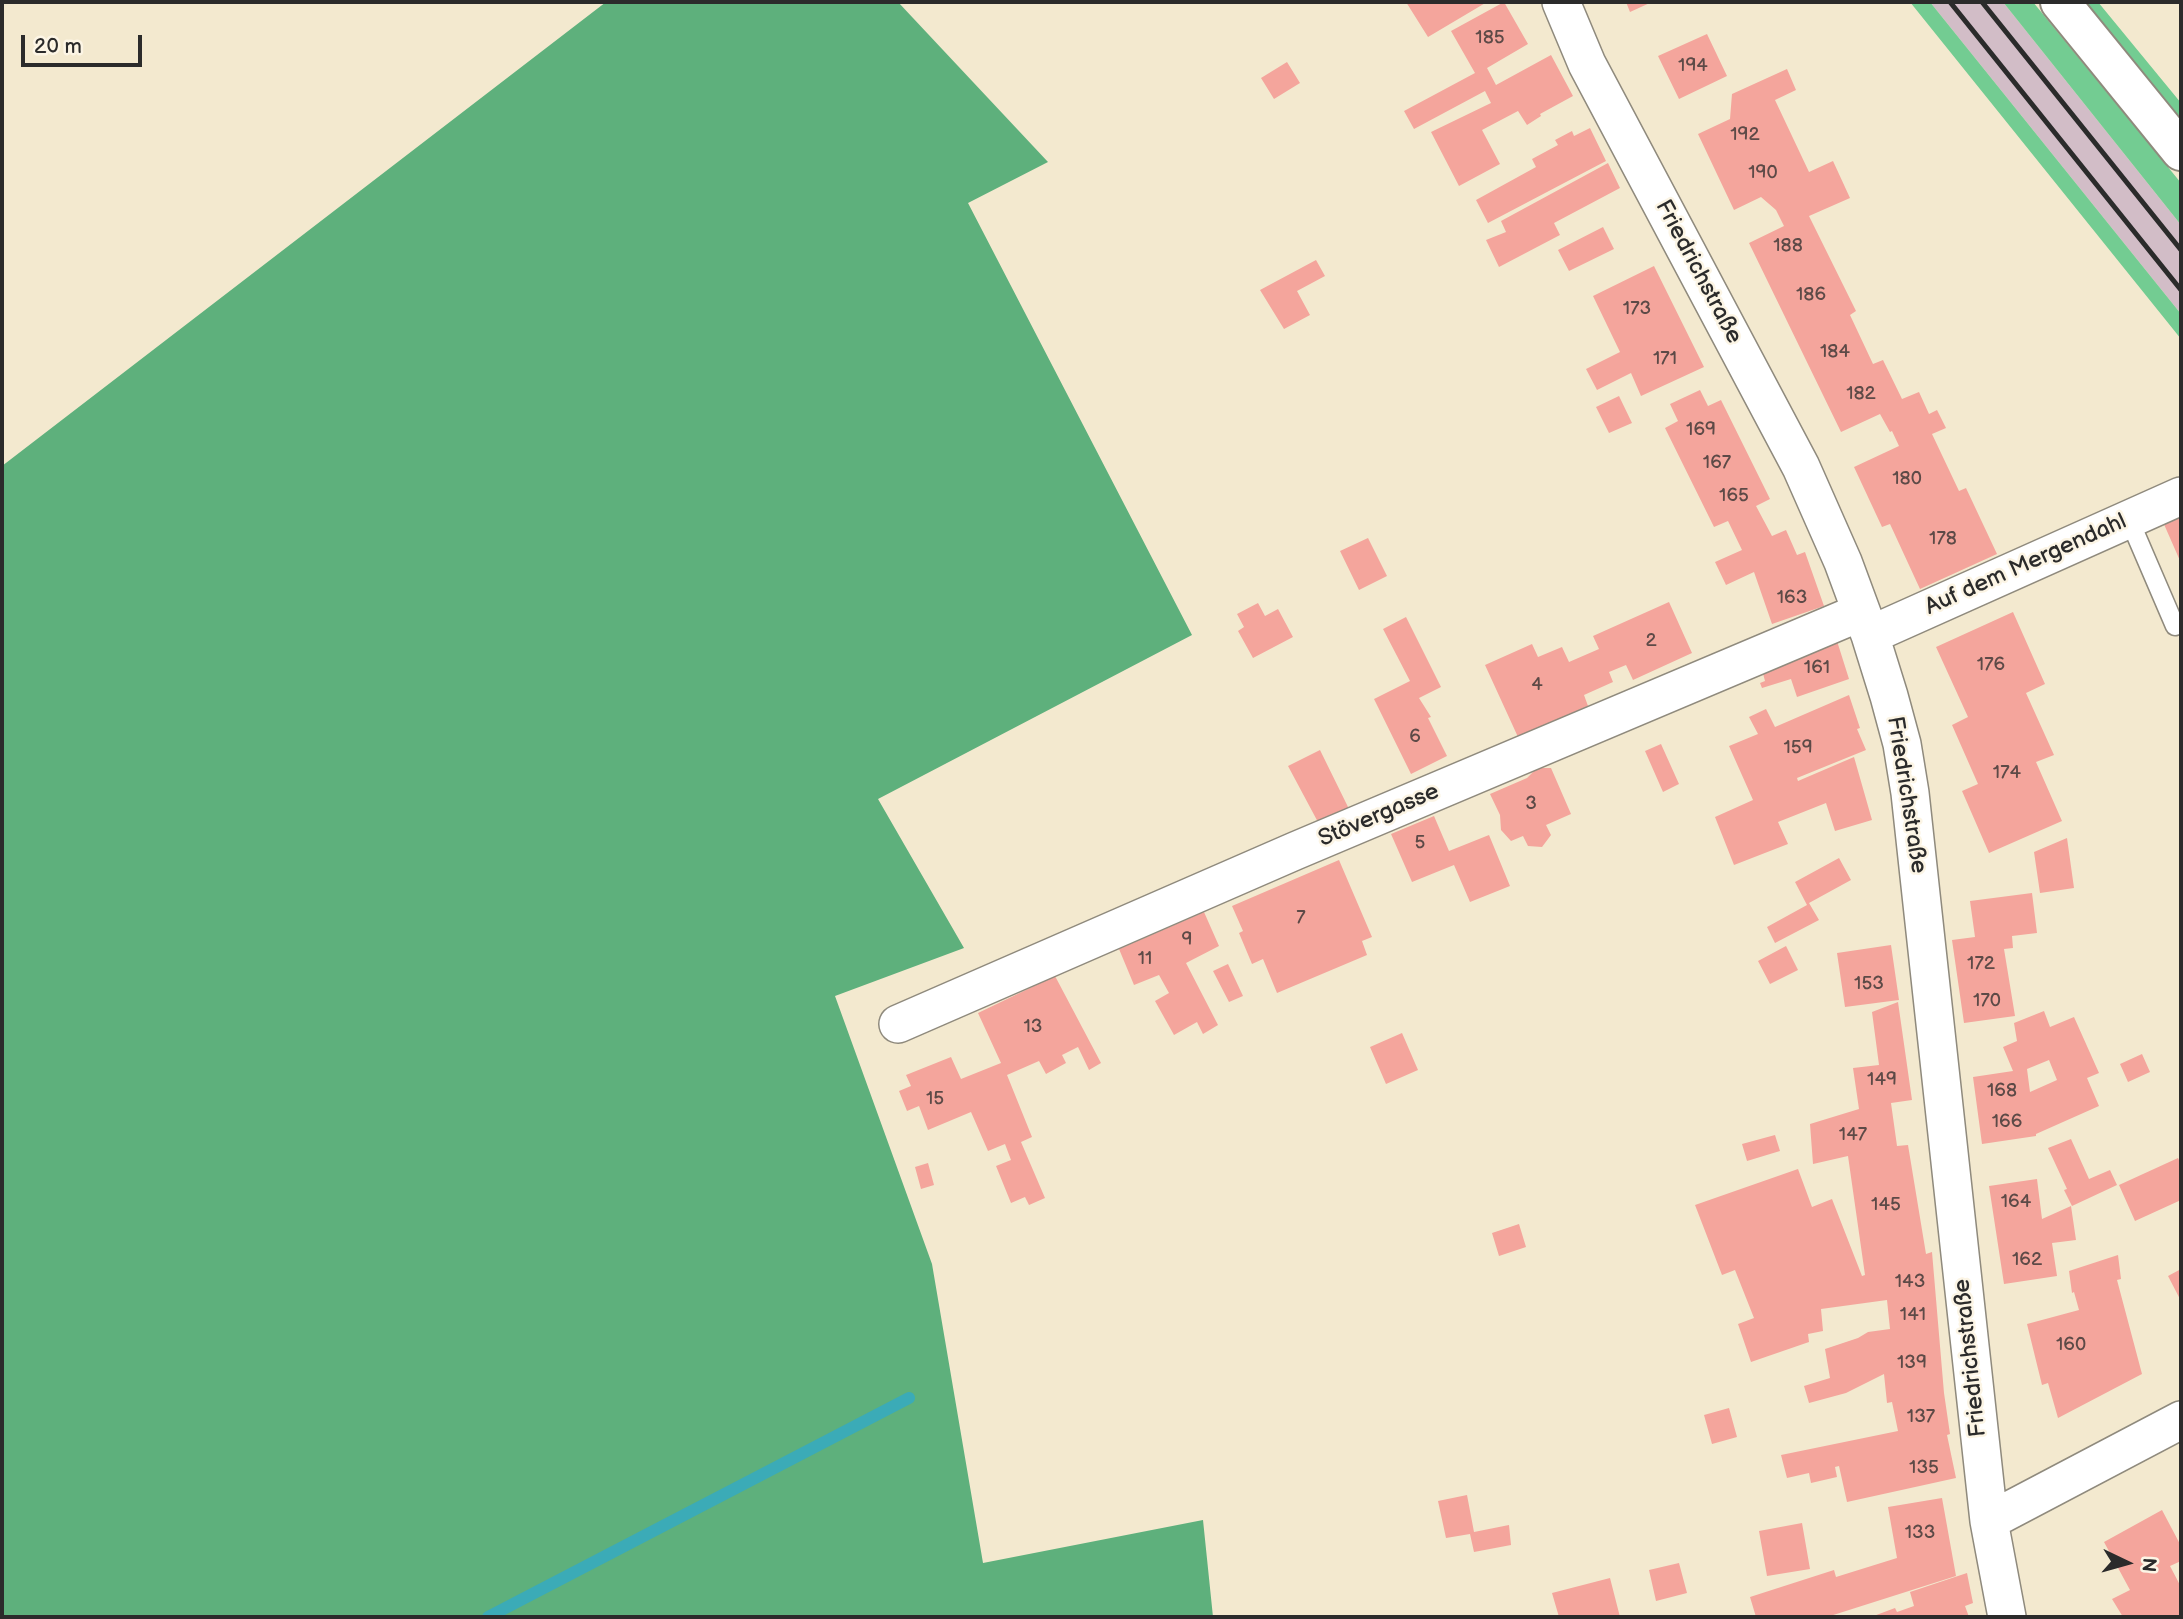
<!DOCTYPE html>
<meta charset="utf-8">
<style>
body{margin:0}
#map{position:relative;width:2183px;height:1619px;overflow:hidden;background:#f3e9cf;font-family:"Balsamiq Sans",sans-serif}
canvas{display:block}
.frame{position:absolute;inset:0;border:4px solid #2b2b2b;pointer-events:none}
.north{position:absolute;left:2092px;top:1528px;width:70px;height:70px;-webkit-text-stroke:5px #fcf5e5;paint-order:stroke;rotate:95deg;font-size:19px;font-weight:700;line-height:28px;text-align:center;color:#2b2b2b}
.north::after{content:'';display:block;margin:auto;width:24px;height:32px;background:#2b2b2b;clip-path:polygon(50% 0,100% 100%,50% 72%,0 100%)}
.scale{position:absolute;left:21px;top:35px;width:121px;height:32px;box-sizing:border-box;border:4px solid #2b2b2b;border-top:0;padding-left:9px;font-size:21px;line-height:24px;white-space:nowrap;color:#2b2b2b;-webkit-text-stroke:5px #fcf5e5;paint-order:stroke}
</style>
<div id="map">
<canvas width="2183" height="1619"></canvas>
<div class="frame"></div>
<div class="north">N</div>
<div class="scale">20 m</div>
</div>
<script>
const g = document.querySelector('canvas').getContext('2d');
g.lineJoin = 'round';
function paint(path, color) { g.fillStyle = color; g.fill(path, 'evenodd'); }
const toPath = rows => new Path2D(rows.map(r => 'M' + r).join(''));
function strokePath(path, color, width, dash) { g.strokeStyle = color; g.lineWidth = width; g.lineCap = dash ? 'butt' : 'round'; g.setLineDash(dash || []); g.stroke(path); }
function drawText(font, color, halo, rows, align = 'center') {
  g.font = font + ' "Balsamiq Sans",sans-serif'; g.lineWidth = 5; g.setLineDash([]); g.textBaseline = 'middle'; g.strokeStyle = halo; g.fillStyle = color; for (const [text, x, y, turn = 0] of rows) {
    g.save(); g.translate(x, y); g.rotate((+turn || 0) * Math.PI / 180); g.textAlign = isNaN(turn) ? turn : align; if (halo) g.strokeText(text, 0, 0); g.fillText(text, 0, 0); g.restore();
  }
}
const industrial = toPath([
 [1930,2,2003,2,2181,225,2181,314]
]);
const green = toPath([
 [1910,2,1930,2,2181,314,2181,339],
 [2003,2,2033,2,2181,183,2181,225],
 [2084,2,2098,2,2181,103,2181,121]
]);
const forest = toPath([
 [606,2,898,2,1048,162,968,203,1192,635,878,799,964,948,835,996,932,1264,983,1563,1203,1520,1213,1617,2,1617,2,466]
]);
const stream = toPath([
 [488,1617,909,1398]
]);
const building = toPath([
 [1406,2,1487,2,1428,37],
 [1504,2,1528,44,1487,68,1496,85,1551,55,1573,96,1540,114,1541,116,1527,125,1518,111,1482,130,1500,164,1459,186,1431,132,1491,103,1485,91,1414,129,1404,111,1475,73,1451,31],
 [1626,2,1652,2,1630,12],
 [1707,34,1727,76,1679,99,1658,56],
 [1287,62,1300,83,1274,99,1261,78],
 [1787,69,1796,90,1775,100,1809,172,1833,161,1850,198,1809,216,1856,311,1850,315,1873,364,1883,360,1902,399,1919,392,1929,414,1937,410,1946,428,1932,434,1959,491,1966,488,1997,554,1920,589,1890,524,1882,527,1854,467,1899,446,1892,431,1890,432,1880,414,1841,432,1749,243,1784,226,1776,210,1761,197,1734,210,1698,134,1730,119,1732,94],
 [1590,128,1606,161,1488,223,1476,200,1536,167,1532,159,1558,145,1555,140,1572,131,1574,136],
 [1608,163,1620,188,1554,223,1560,235,1499,267,1486,240,1506,232,1501,221],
 [1603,227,1614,249,1569,271,1558,250],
 [1316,260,1325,276,1297,291,1310,315,1284,329,1260,290],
 [1654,266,1704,367,1641,396,1631,373,1597,390,1586,369,1620,352,1593,296],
 [1700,390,1708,406,1721,400,1770,499,1756,506,1772,536,1786,530,1797,555,1805,552,1824,606,1772,624,1754,572,1726,585,1715,562,1742,550,1728,521,1714,527,1665,428,1678,421,1670,404],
 [1619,396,1632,423,1609,433,1596,407],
 [2181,514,2181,563,2163,522],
 [1368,538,1387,576,1359,590,1340,551],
 [1669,602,1692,653,1633,680,1626,665,1609,672,1613,682,1584,695,1588,706,1518,737,1485,665,1532,644,1538,657,1562,647,1569,662,1599,649,1593,636],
 [1258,603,1265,616,1278,609,1293,637,1253,658,1238,631,1244,627,1237,614],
 [2013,612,2045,684,2026,693,2054,755,2036,762,2062,821,1989,853,1962,791,1978,784,1952,725,1968,717,1936,647],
 [1406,617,1441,687,1419,698,1431,717,1428,718,1447,756,1411,774,1374,699,1410,681,1383,629],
 [1837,641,1849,679,1797,697,1791,679,1762,688,1760,683,1765,681,1761,666],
 [1849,695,1860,728,1857,729,1866,750,1797,778,1798,781,1854,757,1872,820,1835,831,1826,803,1778,822,1788,844,1734,865,1715,817,1753,800,1729,746,1758,734,1749,717,1766,709,1775,727],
 [1661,744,1679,784,1663,792,1645,751],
 [1320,750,1349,809,1319,824,1288,766],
 [1537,768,1551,768,1571,814,1546,825,1551,835,1542,847,1528,846,1523,836,1511,841,1501,830,1500,815,1490,794,1527,778],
 [1434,816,1449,851,1489,835,1510,886,1470,902,1454,865,1412,882,1391,834],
 [2067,838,2074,888,2040,893,2034,852],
 [1839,858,1851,880,1809,903,1819,920,1775,943,1767,927,1807,905,1795,882],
 [1339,860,1372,937,1362,941,1367,955,1277,993,1263,959,1252,964,1239,933,1243,931,1232,906],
 [2032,893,2037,933,2012,936,2013,948,2004,949,2015,1016,1964,1023,1952,940,1975,937,1970,901],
 [1204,912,1219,946,1186,963,1218,1025,1203,1034,1197,1022,1174,1035,1155,1001,1169,993,1159,975,1134,985,1119,949],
 [1891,945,1899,1000,1845,1007,1837,953],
 [1786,946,1798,970,1770,984,1758,961],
 [1228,964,1243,996,1229,1002,1213,971],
 [1055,976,1101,1063,1089,1070,1078,1047,1062,1055,1066,1063,1046,1074,1039,1061,1007,1075,1032,1137,1021,1142,1045,1198,1029,1205,1025,1197,1011,1203,996,1166,1011,1160,1005,1144,988,1151,971,1112,928,1130,919,1106,907,1111,899,1091,911,1086,906,1075,951,1057,961,1079,1001,1063,978,1013],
 [1898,1002,1912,1100,1891,1103,1897,1146,1908,1145,1926,1254,1932,1252,1944,1393,1950,1434,1947,1435,1956,1478,1847,1502,1839,1466,1835,1467,1837,1477,1811,1483,1809,1473,1787,1478,1781,1455,1898,1431,1892,1402,1887,1403,1884,1374,1846,1393,1809,1403,1804,1386,1830,1378,1825,1349,1858,1338,1868,1332,1890,1329,1887,1300,1821,1309,1823,1331,1808,1334,1809,1342,1751,1362,1738,1324,1754,1318,1735,1270,1722,1275,1695,1205,1798,1169,1812,1207,1832,1199,1862,1276,1865,1275,1848,1156,1813,1164,1810,1124,1859,1109,1853,1068,1879,1065,1872,1012],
 [2044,1011,2050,1027,2074,1017,2099,1073,2087,1078,2099,1106,2036,1134,2036,1136,1982,1144,1973,1077,2013,1071,2003,1047,2017,1041,2014,1023],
 [2049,1060,2057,1080,2030,1092,2027,1069],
 [1402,1033,1418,1070,1386,1084,1370,1047],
 [2142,1054,2150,1072,2128,1082,2120,1064],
 [1775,1135,1780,1151,1747,1161,1742,1144],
 [2071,1139,2089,1179,2110,1170,2117,1185,2072,1206,2064,1190,2067,1189,2048,1148],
 [2178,1158,2181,1164,2181,1200,2135,1221,2119,1185],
 [928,1163,934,1185,921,1189,915,1167],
 [2037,1179,2042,1219,2071,1206,2076,1240,2052,1243,2057,1276,2004,1284,1989,1186],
 [1519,1224,1526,1247,1499,1256,1492,1233],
 [2118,1255,2121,1279,2117,1280,2142,1374,2058,1418,2048,1383,2042,1385,2027,1324,2079,1310,2074,1292,2072,1293,2069,1271],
 [2181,1269,2181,1301,2168,1276],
 [1729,1408,1737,1437,1712,1444,1704,1415],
 [1467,1495,1474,1532,1509,1525,1511,1545,1474,1552,1470,1534,1446,1538,1438,1501],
 [1942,1498,1956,1576,1827,1617,1756,1617,1750,1597,1834,1570,1836,1577,1897,1558,1888,1507],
 [2162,1510,2181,1546,2181,1561,2170,1566,2181,1587,2181,1617,2123,1617,2112,1599,2130,1590,2104,1542],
 [1802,1523,1810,1569,1767,1576,1759,1531],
 [1679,1563,1687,1593,1656,1601,1649,1570],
 [1967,1573,1973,1603,1965,1606,1969,1617,1871,1617,1895,1608,1897,1612,1914,1606,1910,1592],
 [1610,1578,1620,1617,1559,1617,1552,1593]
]);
const service = toPath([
 [2129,519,2175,626]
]);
const minor = toPath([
 [1561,2,1587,64,1801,467,1843,562,1870,635,1889,696,1902,744,1910,793,1989,1521,2007,1617],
 [1870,635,2181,496],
 [898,1024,1295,851,1861,612],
 [1989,1521,2181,1420]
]);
const tertiary = toPath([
 [2060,2,2181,151]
]);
const rail = toPath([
 [1950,2,2181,290],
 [1982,2,2181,250]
]);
const numberNames = [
 ["185",1490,38],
 ["194",1693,66],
 ["192",1745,135],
 ["190",1763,173],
 ["188",1788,246],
 ["186",1811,295],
 ["173",1637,309],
 ["184",1835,352],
 ["171",1665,359],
 ["182",1861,394],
 ["169",1701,430],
 ["167",1717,463],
 ["180",1907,479],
 ["165",1734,496],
 ["178",1943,539],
 ["163",1792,598],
 ["2",1651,641],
 ["176",1991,665],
 ["161",1817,668],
 ["4",1537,685],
 ["6",1415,737],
 ["159",1798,748],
 ["174",2007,773],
 ["3",1531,804],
 ["5",1420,843],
 ["7",1301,918],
 ["9",1187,940],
 ["11",1145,959],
 ["172",1981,964],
 ["153",1869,984],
 ["170",1987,1001],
 ["13",1033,1027],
 ["149",1882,1080],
 ["168",2002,1091],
 ["15",935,1099],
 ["166",2007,1122],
 ["147",1853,1135],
 ["164",2016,1202],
 ["145",1886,1205],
 ["162",2027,1260],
 ["143",1910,1282],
 ["141",1913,1315],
 ["160",2071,1345],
 ["139",1912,1363],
 ["137",1921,1417],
 ["135",1924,1468],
 ["133",1920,1533]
];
const streetNames = [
 ["Friedrichstraße",1698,272,62],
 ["Auf dem Mergendahl",2026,565,-24],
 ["Friedrichstraße",1906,795,81],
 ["Stövergasse",1379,816,-23],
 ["Friedrichstraße",1971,1358,-96]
];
paint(industrial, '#d2bdc7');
paint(green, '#73cc92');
paint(forest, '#5eb07c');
strokePath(stream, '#3babb7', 12);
paint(building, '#f4a59c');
strokePath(service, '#8f8a7d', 21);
strokePath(minor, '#8f8a7d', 40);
strokePath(tertiary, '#8f8a7d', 42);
strokePath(service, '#fff', 18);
strokePath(minor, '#fff', 37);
strokePath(tertiary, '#fff', 38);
strokePath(rail, '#2b2b2b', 5);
drawText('19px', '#5d4a47', null, numberNames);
drawText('23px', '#2b2b2b', '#fcf5e5', streetNames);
</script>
